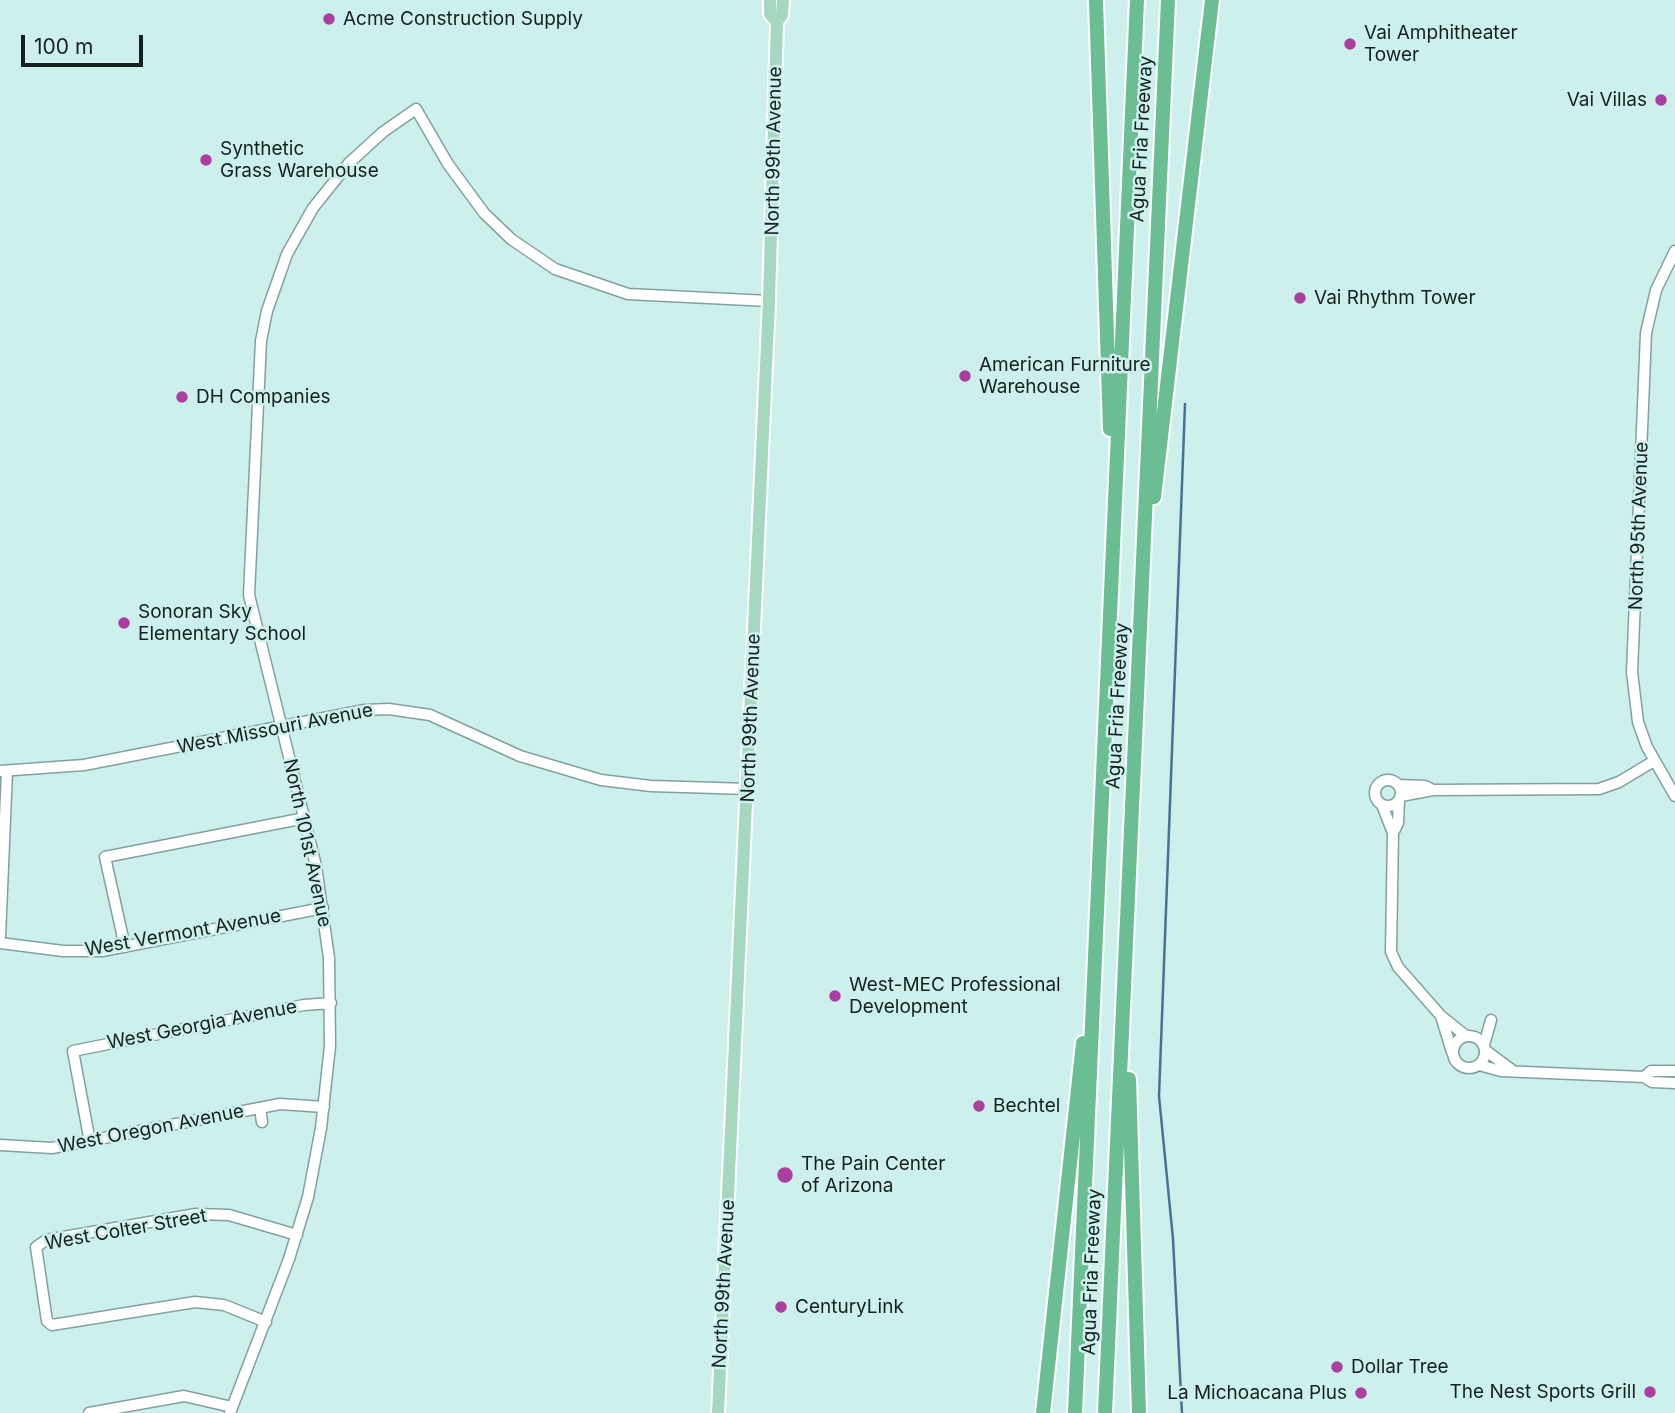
<!DOCTYPE html>
<style>
body{margin:0}
#map{position:relative;width:1675px;height:1413px;overflow:hidden;background:#cef0ec;font-family:Inter,sans-serif}
canvas{display:block}
.scale{position:absolute;left:21px;top:35px;width:122px;height:32px;box-sizing:border-box;border:4px solid #142120;border-top:0;padding-left:9px;font-size:21px;line-height:24px;white-space:nowrap;color:#142120;-webkit-text-stroke:5px #cef0ec;paint-order:stroke}
</style>
<div id="map">
<canvas width="1675" height="1413"></canvas>
<div class="scale">100 m</div>
</div>
<script>
const g = document.querySelector('canvas').getContext('2d');
g.lineJoin = 'round';
const toPath = rows => new Path2D(rows.map(r => 'M' + r).join(''));
function strokePath(path, color, width, dash) { g.strokeStyle = color; g.lineWidth = width; g.lineCap = dash ? 'butt' : 'round'; g.setLineDash(dash || []); g.stroke(path); }
function drawText(font, color, halo, rows, align = 'center') {
  g.font = font + ' Inter,sans-serif'; g.lineWidth = 5; g.setLineDash([]); g.textBaseline = 'middle'; g.strokeStyle = halo; g.fillStyle = color; for (const [text, x, y, turn = 0] of rows) {
    g.save(); g.translate(x, y); g.rotate((+turn || 0) * Math.PI / 180); g.textAlign = isNaN(turn) ? turn : align; if (halo) g.strokeText(text, 0, 0); g.fillText(text, 0, 0); g.restore();
  }
}
const stream = toPath([
 [1182,1413,1173,1239,1159,1096,1185,404]
]);
const minor = toPath([
 [1675,251,1656,290,1646,333,1632,672,1638,722,1647,747,1675,796],
 [0,771,84,765,365,710,389,709,430,715,520,756,601,780,651,786,748,789],
 '1375 793a13 13 0 1 1 26 0a13 13 0 1 1-26 0Z',
 [1398,785,1425,786,1433,790],
 [1401,796,1433,790,1599,789,1619,782,1654,761],
 [1382,805,1393,833,1391,952,1398,967,1441,1016,1466,1036],
 [1393,833,1398,823,1399,800],
 [0,937,7,771],
 [0,943,63,951,102,951,323,908],
 [125,947,105,857,305,818],
 [1441,1016,1452,1052],
 '1453 1052a16 16 0 1 1 32 0a16 16 0 1 1-32 0Z',
 [1484,1045,1491,1020],
 [1485,1050,1512,1070],
 [1479,1065,1501,1071,1644,1077,1652,1082,1675,1083],
 [1644,1077,1651,1071,1675,1071],
 [260,1108,262,1122],
 [90,1142,73,1051,304,1005,331,1003],
 [0,1145,52,1148,280,1104,324,1107],
 [266,1322,224,1305,195,1302,52,1325,47,1321,36,1247,46,1240,196,1214,229,1215,297,1235],
 [89,1413,184,1396,232,1407],
 [230,1413,289,1259,308,1197,321,1128,330,1046,329,958,316,866,249,595,261,341,267,311,287,254,313,208,349,163,383,132,416,109,448,164,484,213,511,239,555,269,628,294,769,301]
]);
const major = toPath([
 [770,0,770,14,777,22],
 [718,1413,769,301,777,22,782,15,783,0]
]);
const highway = toPath([
 [1096,0,1110,429],
 [1154,497,1212,0],
 [1129,1079,1139,1413],
 [1043,1413,1083,1043],
 [1075,1413,1137,0],
 [1105,1413,1168,0]
]);
const markers = [
 [329,19,7,"#ab3f9f"],
 [1350,44,7,"#ab3f9f"],
 [1661,100,7,"#ab3f9f"],
 [206,160,7,"#ab3f9f"],
 [1300,298,7,"#ab3f9f"],
 [965,376,7,"#ab3f9f"],
 [182,397,7,"#ab3f9f"],
 [124,623,7,"#ab3f9f"],
 [835,996,7,"#ab3f9f"],
 [979,1106,7,"#ab3f9f"],
 [785,1175,9,"#ab3f9f"],
 [781,1307,7,"#ab3f9f"],
 [1337,1367,7,"#ab3f9f"],
 [1650,1392,7,"#ab3f9f"],
 [1361,1393,7,"#ab3f9f"]
];
const poiNames = [
 ["Acme Construction Supply",343,19],
 ["Vai Amphitheater",1364,33],
 ["Tower",1364,55],
 ["Vai Villas",1647,100,"right"],
 ["Synthetic",220,149],
 ["Grass Warehouse",220,171],
 ["Vai Rhythm Tower",1314,298],
 ["American Furniture",979,365],
 ["Warehouse",979,387],
 ["DH Companies",196,397],
 ["Sonoran Sky",138,612],
 ["Elementary School",138,634],
 ["West-MEC Professional",849,985],
 ["Development",849,1007],
 ["Bechtel",993,1106],
 ["The Pain Center",801,1164],
 ["of Arizona",801,1186],
 ["CenturyLink",795,1307],
 ["Dollar Tree",1351,1367],
 ["The Nest Sports Grill",1636,1392,"right"],
 ["La Michoacana Plus",1347,1393,"right"]
];
const streetNames = [
 ["Agua Fria Freeway",1142,139,-87],
 ["North 99th Avenue",774,151,-89],
 ["North 95th Avenue",1639,526,-88],
 ["Agua Fria Freeway",1118,706,-87],
 ["North 99th Avenue",751,718,-88],
 ["West Missouri Avenue",275,729,-11],
 ["North 101st Avenue",307,843,78],
 ["West Vermont Avenue",183,933,-10],
 ["West Georgia Avenue",202,1025,-11],
 ["West Oregon Avenue",151,1129,-11],
 ["West Colter Street",126,1230,-10],
 ["Agua Fria Freeway",1092,1272,-88],
 ["North 99th Avenue",724,1284,-87]
];
strokePath(stream, '#477295', 2.5);
strokePath(minor, '#81a19e', 13);
strokePath(major, '#fff', 16);
strokePath(highway, '#fff', 18);
strokePath(minor, '#fff', 10);
strokePath(major, '#a6d8bf', 12);
strokePath(highway, '#6bbe94', 14);
for (const [x, y, r, color] of markers) { const dot = new Path2D(); dot.arc(x, y, r, 0, 2 * Math.PI); g.fillStyle = color; g.fill(dot); strokePath(dot, '#cef0ec', 2.5); }
drawText('19px', '#142120', '#cef0ec', poiNames, 'left');
drawText('19px', '#142120', '#cef0ec', streetNames);
</script>
